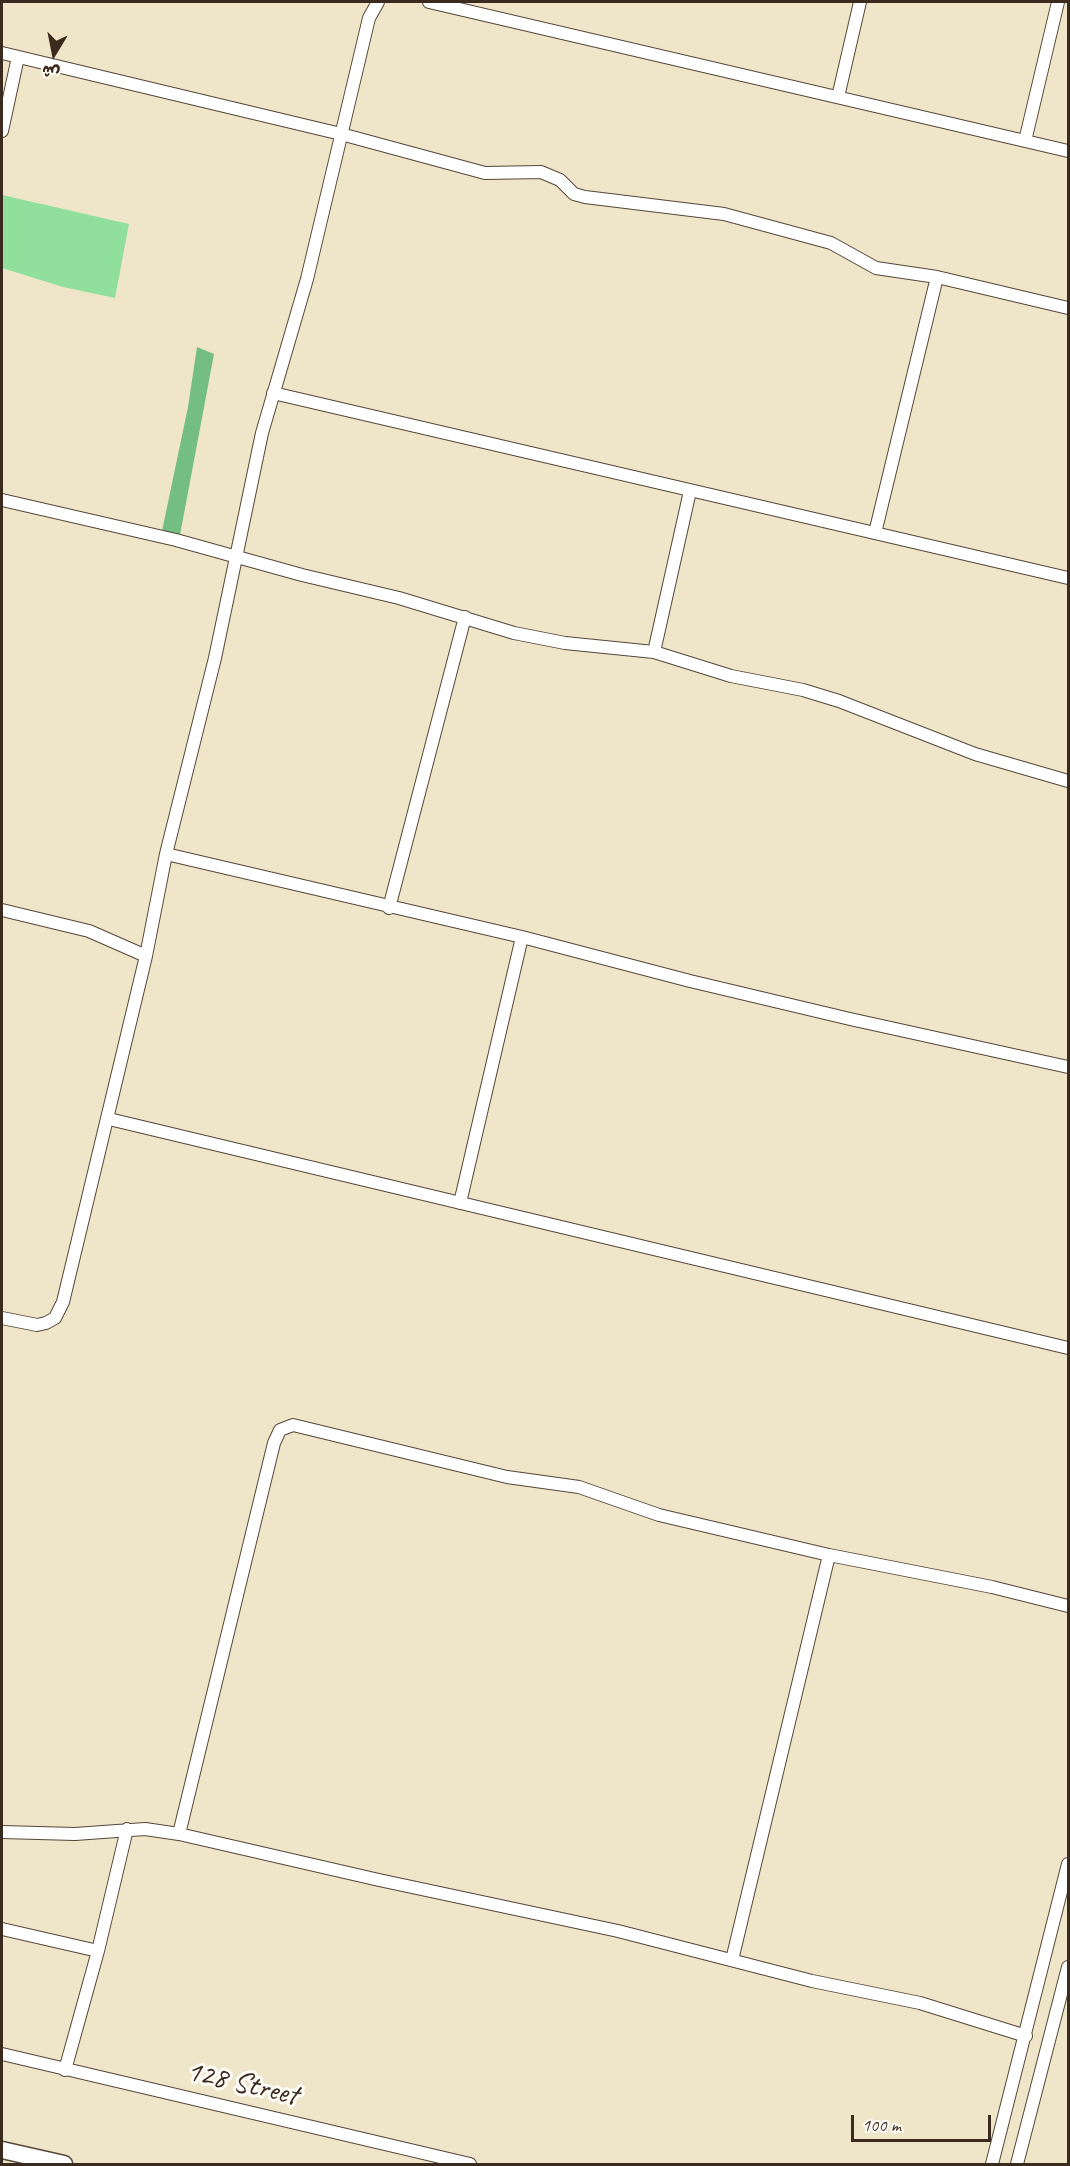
<!DOCTYPE html>
<meta charset="utf-8">
<style>
body{margin:0}
#map{position:relative;width:1070px;height:2166px;overflow:hidden;background:#efe6ca;font-family:Caveat,"Playpen Sans Arabic",sans-serif}
canvas{display:block}
.frame{position:absolute;inset:0;border:3px solid #3b2a1e;pointer-events:none}
.north{position:absolute;left:24px;top:24px;width:60px;height:60px;-webkit-text-stroke:4px #fdfcf7;paint-order:stroke;rotate:190deg;font-size:16px;font-weight:700;line-height:24px;text-align:center;color:#3b2a1e}
.north::after{content:'';display:block;margin:auto;width:21px;height:27px;background:#3b2a1e;clip-path:polygon(50% 0,100% 100%,50% 72%,0 100%)}
.scale{position:absolute;left:851px;top:2115px;width:140px;height:27px;box-sizing:border-box;border:3px solid #3b2a1e;border-top:0;padding-left:8px;font-size:18px;line-height:21px;white-space:nowrap;color:#3b2a1e;-webkit-text-stroke:4px #fdfcf7;paint-order:stroke}
</style>
<div id="map">
<canvas width="1070" height="2166"></canvas>
<div class="frame"></div>
<div class="north">ش</div>
<div class="scale">100 m</div>
</div>
<script>
const g = document.querySelector('canvas').getContext('2d');
g.lineJoin = 'round';
function paint(path, color) { g.fillStyle = color; g.fill(path, 'evenodd'); }
const toPath = rows => new Path2D(rows.map(r => 'M' + r).join(''));
function strokePath(path, color, width, dash) { g.strokeStyle = color; g.lineWidth = width; g.lineCap = dash ? 'butt' : 'round'; g.setLineDash(dash || []); g.stroke(path); }
function drawText(font, color, halo, rows, align = 'center') {
  g.font = font + ' Caveat,sans-serif'; g.lineWidth = 6; g.setLineDash([]); g.textBaseline = 'middle'; g.strokeStyle = halo; g.fillStyle = color; for (const [text, x, y, turn = 0] of rows) {
    g.save(); g.translate(x, y); g.rotate((+turn || 0) * Math.PI / 180); g.textAlign = isNaN(turn) ? turn : align; if (halo) g.strokeText(text, 0, 0); g.fillText(text, 0, 0); g.restore();
  }
}
const green = toPath([
 [2,195,129,224,115,298,63,287,2,268]
]);
const forest = toPath([
 [197,347,214,354,180,535,162,531,188,407]
]);
const minor = toPath([
 [429,2,1068,151],
 [2,53,341,134,485,173,541,172,560,180,574,194,585,197,724,214,831,243,876,268,937,277,1068,308],
 [838,97,860,2],
 [2,131,18,57],
 [1025,141,1058,2],
 [273,393,1068,578],
 [2,500,176,540,302,575,399,598,514,633,565,643,654,652,731,676,803,690,839,701,975,754,1068,781],
 [875,533,937,277],
 [654,652,690,491],
 [166,854,522,937,690,981,850,1019,1068,1067],
 [389,908,465,617],
 [2,910,89,931,146,956],
 [109,1119,1068,1348],
 [460,1203,522,937],
 [2,1318,37,1325,46,1323,55,1318,63,1302,146,956,166,854,215,658,262,433,307,279,369,18,378,2],
 [2,1832,75,1834,145,1829,179,1834,379,1880,618,1931,812,1981,920,2003,1026,2036],
 [179,1834,274,1443,280,1430,293,1425,507,1477,579,1487,659,1515,829,1555,992,1587,1068,1606],
 [2,1929,98,1951],
 [732,1960,829,1555],
 [2,2054,470,2164],
 [65,2070,98,1951,127,1829],
 [992,2164,1068,1864],
 [1017,2164,1068,1967]
]);
const highway = toPath([
 [2,2150,64,2164]
]);
const streetNames = [
 ["128 Street",242,2084,13]
];
paint(green, '#91df9d');
paint(forest, '#74be84');
strokePath(minor, '#564638', 14);
strokePath(highway, '#564638', 19);
strokePath(minor, '#fff', 12);
strokePath(highway, '#fff', 16);
drawText('30px', '#3b2a1e', '#fdfcf7', streetNames);
</script>
